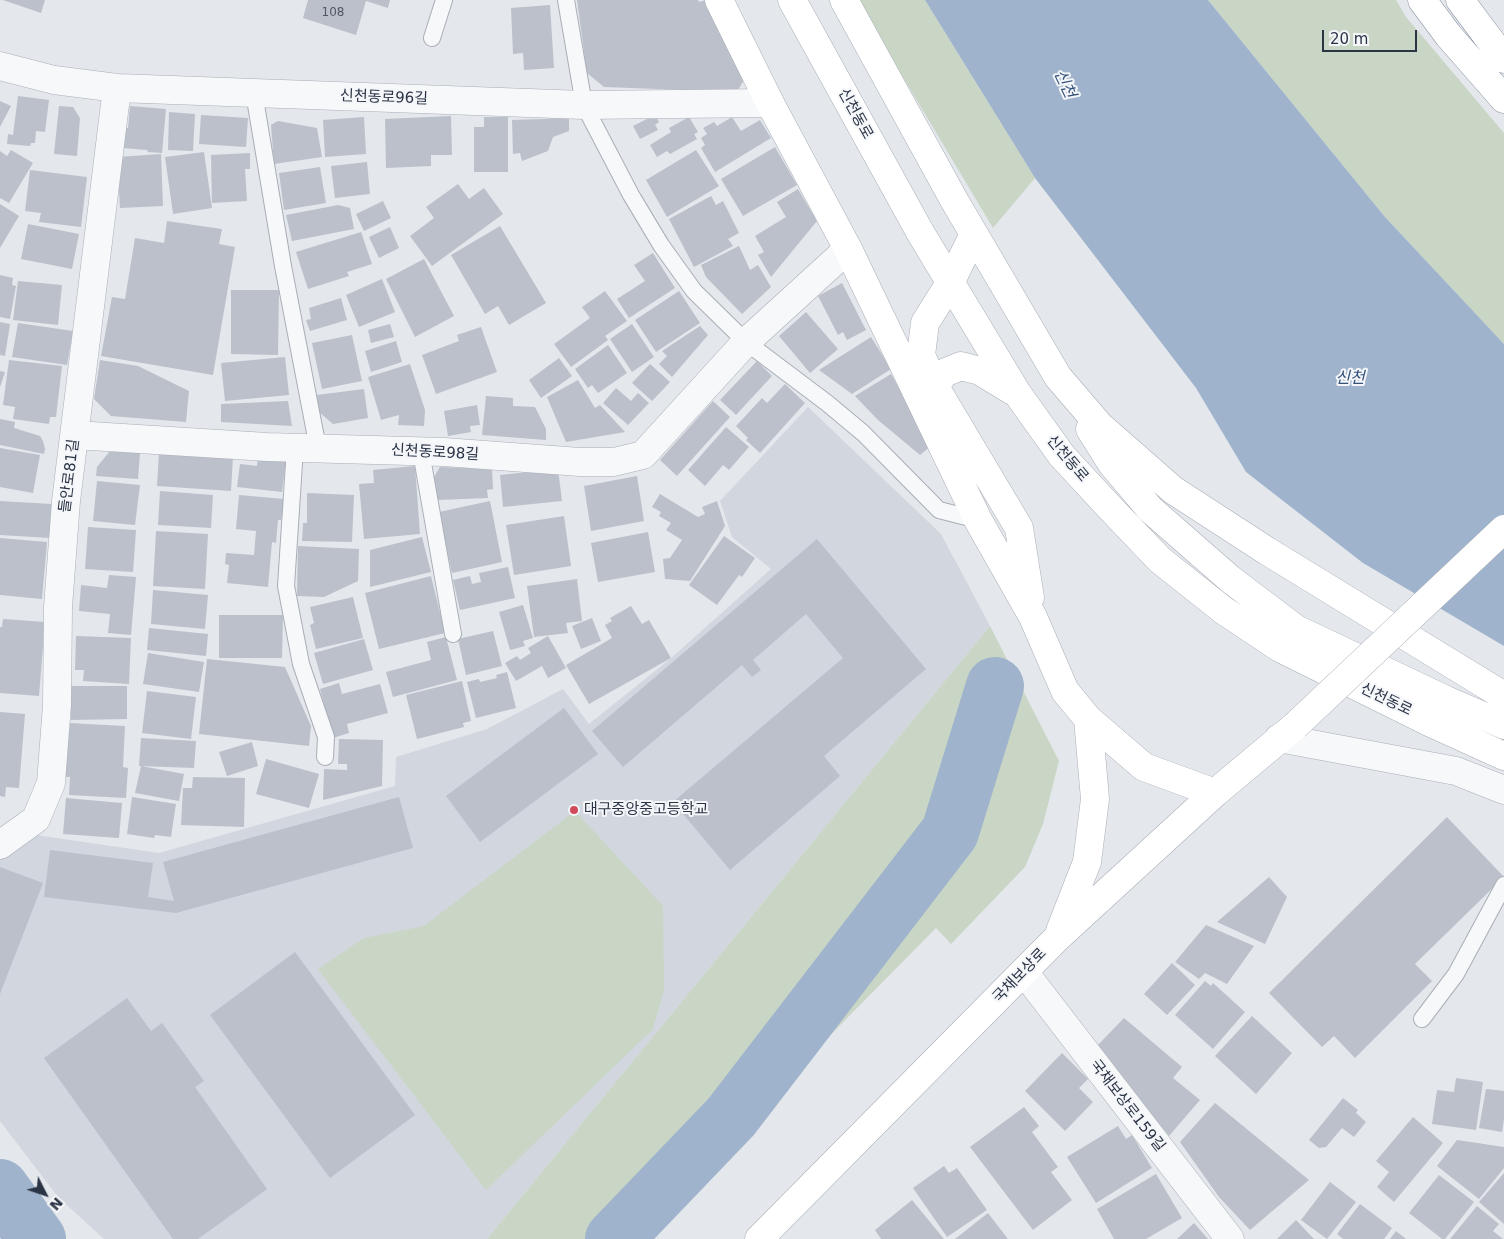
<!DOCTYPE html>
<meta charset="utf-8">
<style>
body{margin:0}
#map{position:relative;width:1504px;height:1239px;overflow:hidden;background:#e4e7ec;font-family:"DejaVu Sans",sans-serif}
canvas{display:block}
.north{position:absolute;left:20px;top:1169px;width:50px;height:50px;-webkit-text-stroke:4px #f4f6f9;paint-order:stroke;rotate:131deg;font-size:14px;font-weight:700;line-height:20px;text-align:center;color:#2b3445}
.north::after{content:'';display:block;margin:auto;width:18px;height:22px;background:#2b3445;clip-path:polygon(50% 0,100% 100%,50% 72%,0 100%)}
.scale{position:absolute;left:1322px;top:30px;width:95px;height:22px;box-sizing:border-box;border:2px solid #2b3445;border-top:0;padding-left:6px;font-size:15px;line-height:18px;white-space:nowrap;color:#2b3445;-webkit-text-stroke:4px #f4f6f9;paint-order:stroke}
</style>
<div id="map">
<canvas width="1504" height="1239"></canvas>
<div class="north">N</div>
<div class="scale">20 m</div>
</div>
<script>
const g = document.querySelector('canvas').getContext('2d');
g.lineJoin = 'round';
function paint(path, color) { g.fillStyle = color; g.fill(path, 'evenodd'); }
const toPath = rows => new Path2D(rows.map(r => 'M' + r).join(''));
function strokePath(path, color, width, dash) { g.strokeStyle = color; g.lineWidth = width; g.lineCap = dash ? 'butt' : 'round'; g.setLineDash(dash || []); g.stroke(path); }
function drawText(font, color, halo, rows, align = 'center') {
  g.font = font + ' "DejaVu Sans","Noto Sans KR",sans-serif'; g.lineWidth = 4; g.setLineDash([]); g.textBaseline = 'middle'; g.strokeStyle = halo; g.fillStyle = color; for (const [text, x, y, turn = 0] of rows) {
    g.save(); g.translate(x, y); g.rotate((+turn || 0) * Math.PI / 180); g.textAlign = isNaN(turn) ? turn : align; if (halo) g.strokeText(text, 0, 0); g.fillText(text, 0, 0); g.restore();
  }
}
const built = toPath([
 [808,407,941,534,990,626,487,1239,104,1239,58,1197,0,1121,0,854,29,834,159,853,395,786,396,757,487,729,563,689,589,724,670,659,771,569,732,537,720,501]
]);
const green = toPath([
 [857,0,925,0,1035,178,993,228],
 [1208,0,1396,0,1406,17,1504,133,1504,344,1385,217],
 [990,626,1059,761,1043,824,1025,867,951,944,936,928,629,1239,487,1239],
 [575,811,663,906,664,990,653,1029,486,1190,318,969,364,938,424,926]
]);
const water = toPath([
 [925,0,1208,0,1385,217,1504,344,1504,646,1363,563,1246,472,1196,388,1035,178]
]);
const river = toPath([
 [0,1188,37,1239],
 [614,1239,731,1117,950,832,995,686]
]);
const building = toPath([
 [3,0,45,0,41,13],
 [308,0,390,0,388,8,366,1,356,35,303,18],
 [577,0,698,0,699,2,707,0,749,71,737,92,604,87,587,73],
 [550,5,554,68,524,70,523,53,513,54,511,8],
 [18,96,49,100,45,132,36,131,35,143,31,143,30,146,7,144,8,134,13,135],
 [0,101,11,106,0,127],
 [59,106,73,107,80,118,77,156,54,154],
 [130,106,166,109,162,153,148,152,147,150,122,148,124,128,128,128],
 [169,112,195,114,193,151,168,150],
 [201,115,248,118,246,147,199,144],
 [655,115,659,122,655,125,658,130,640,139,633,126],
 [451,116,452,155,431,155,431,166,386,168,385,119],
 [364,117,366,154,325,157,323,120],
 [484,117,508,117,508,172,474,172,474,127,484,127],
 [689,117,698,132,694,134,697,139,670,154,667,151,657,157,650,145,671,132,669,128],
 [732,117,741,131,760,120,771,138,715,172,701,148,705,145,701,138,707,134,703,128,714,122,717,126],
 [569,118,569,131,553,137,548,151,522,161,520,153,513,154,512,120],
 [278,121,317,128,322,157,274,164,271,125],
 [775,147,797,185,743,216,721,179],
 [11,150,33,163,9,203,0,198,0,151,7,156],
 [696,150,719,186,667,217,646,180],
 [204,152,212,208,173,214,165,157],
 [250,153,250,169,245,169,247,201,212,203,211,155],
 [161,154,163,206,120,208,117,157],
 [367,162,370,194,335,198,331,166],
 [320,167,326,203,284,210,279,173],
 [30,170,87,177,81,227,39,222,41,213,25,211],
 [458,184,469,199,484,188,503,214,432,266,410,236,434,218,426,207],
 [798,189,817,221,771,277,758,255,764,252,755,236,786,217,777,202],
 [711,196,716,205,723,201,739,233,728,239,733,246,694,267,669,219],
 [383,201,391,218,364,231,356,214],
 [0,204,19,216,0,248],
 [338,205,350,208,354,229,292,241,286,215],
 [167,221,222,229,219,244,235,247,213,375,101,356,112,297,125,299,135,238,164,243],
 [28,224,79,234,72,269,21,259],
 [500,226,546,303,509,325,498,306,485,314,451,255],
 [390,227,399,248,379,258,369,237],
 [361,232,372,264,347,272,349,276,308,289,296,252],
 [739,246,750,270,758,265,771,287,742,314,706,277,701,265],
 [653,253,675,288,629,318,617,299,645,281,634,265],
 [424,259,454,316,415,337,386,279],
 [0,275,13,278,12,285,16,286,10,319,0,317],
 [382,279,395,312,359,327,346,295],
 [18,281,62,285,58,325,13,320],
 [842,283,866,330,847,340,843,332,838,335,818,296],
 [231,290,279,290,278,355,231,354],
 [605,291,627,321,605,336,608,340,571,367,554,344,590,318,582,307],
 [679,291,700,323,656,352,635,320],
 [341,298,347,320,310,331,306,320,311,319,309,308],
 [806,312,838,349,810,373,779,336],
 [0,322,10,324,5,356,0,355],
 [18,323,73,331,67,365,12,357],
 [390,324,394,337,371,343,368,330],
 [632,324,654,357,632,372,610,339],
 [700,326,708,335,672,377,659,364,667,356,662,351],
 [481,327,497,372,436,394,422,355,459,341,457,335],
 [352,335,362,381,322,389,312,343],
 [871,337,891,369,852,394,819,370],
 [396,341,402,362,371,372,365,351],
 [608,345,627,373,598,393,592,385,588,388,575,369],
 [285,357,289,395,225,401,221,363],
 [559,358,572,376,541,398,529,380],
 [9,360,62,366,56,417,50,417,49,424,13,419,15,407,3,405],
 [100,360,138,366,189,391,186,422,111,416,94,399],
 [757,361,772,376,736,415,720,400],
 [410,364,425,410,424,426,398,425,399,415,381,420,368,377],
 [650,364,670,382,652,401,632,383],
 [0,371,5,372,0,387],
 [891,374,932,445,920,455,878,420,855,396],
 [578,380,595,408,600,405,625,432,566,442,547,397],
 [785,384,805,403,760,453,746,440,748,438,736,426,762,398,767,403],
 [616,388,631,401,638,393,649,403,628,425,603,403],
 [364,389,368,418,333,424,319,412,317,395],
 [486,396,513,398,513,406,535,407,546,429,546,440,482,435],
 [288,401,292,426,221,422,221,404],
 [713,401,730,417,677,476,660,460],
 [477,405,480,425,470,426,471,432,448,436,444,411],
 [0,419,15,422,14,428,40,436,43,441,45,449,44,454,0,445],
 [726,427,749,447,729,470,723,465,705,486,688,470],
 [0,448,40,455,33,493,0,487],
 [110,451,140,453,138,479,96,476,97,467],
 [159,452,233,456,231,491,157,486],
 [258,456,286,458,282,492,237,487,240,464,257,466],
 [415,466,420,534,364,539,359,484,374,483,373,470],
 [440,467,492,469,493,489,487,490,488,498,438,500,434,477],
 [558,469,562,501,503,507,500,475],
 [637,476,644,521,591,531,584,486],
 [97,481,140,485,135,525,93,521],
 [160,491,213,495,211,528,158,525],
 [307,493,354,495,352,542,302,541,303,523,307,523],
 [660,494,698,517,705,514,702,507,717,501,725,526,690,581,665,579,663,559,670,558,682,540,666,530,671,523,659,516,661,512,652,507],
 [239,495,284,499,281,520,278,520,276,543,272,542,268,587,227,583,229,565,225,564,226,553,254,555,256,531,236,529],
 [0,501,52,504,50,538,0,535],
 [490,501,502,562,452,573,439,512],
 [564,516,571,566,514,575,506,525],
 [88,527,136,530,133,572,85,569],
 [156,531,208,534,205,589,153,586],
 [648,532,655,572,598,582,591,543],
 [724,536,755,558,742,577,739,575,717,605,689,585],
 [422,537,431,572,370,587,370,550],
 [0,538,47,542,42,599,0,595],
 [817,539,926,669,824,756,840,776,730,870,673,802,843,658,806,614,753,660,761,670,752,677,742,665,623,767,592,731],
 [298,546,359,549,358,581,324,597,297,596],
 [508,567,515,598,460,610,453,580,470,576,472,584,481,582,479,573],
 [109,575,136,577,131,635,108,633,110,614,79,611,81,585,107,588],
 [431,576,445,633,379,649,365,593],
 [577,579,582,621,566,623,568,633,534,637,527,586],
 [153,590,208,595,205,629,151,624],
 [353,597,363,638,316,649,310,625,314,623,310,607],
 [523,605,533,638,523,641,525,646,510,650,499,612],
 [631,606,642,624,649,620,671,658,589,704,566,665,612,638,605,625,612,621,610,618],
 [219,615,283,615,282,658,219,658],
 [592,618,601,641,581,649,572,626],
 [3,619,45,622,39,696,0,693,0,627,2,627],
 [149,628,208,634,206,656,147,650],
 [493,631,502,666,466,675,458,639],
 [76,636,131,638,129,684,83,681,84,670,75,670],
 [548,636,566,668,548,678,542,666,516,681,505,663,517,656,520,660,531,653,528,648],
 [446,637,457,680,393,697,386,672,431,660,427,642],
 [364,639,373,670,323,684,314,653],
 [148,653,204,662,199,692,143,684],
 [207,659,285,667,311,726,309,746,199,734],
 [507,672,516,708,476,718,467,682,479,679,480,682,497,678,496,675],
 [462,681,471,721,463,723,464,727,417,739,406,695],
 [339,683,342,694,380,684,388,713,347,724,349,733,333,738,320,689],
 [71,686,127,686,127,719,71,720],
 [147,691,196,697,191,739,142,733],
 [564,708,598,754,480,842,446,796],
 [0,712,25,714,19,788,6,787,5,797,0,796],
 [69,723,125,726,123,767,128,768,126,798,69,795,70,777,65,777],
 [141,738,196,741,194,768,139,766],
 [339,739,383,740,382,786,323,800,324,769,347,770,347,764,338,764],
 [252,742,258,766,227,776,219,752],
 [266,759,319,774,309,808,256,794],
 [141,766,184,774,179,801,135,793],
 [193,777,245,778,244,827,181,825,183,788,192,788],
 [132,797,176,804,171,837,155,835,154,838,127,834],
 [399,797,413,848,176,913,44,897,50,850,153,863,148,897,174,901,163,862],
 [66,798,122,803,119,838,63,834],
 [1447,817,1504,877,1415,964,1432,981,1355,1058,1334,1036,1322,1047,1269,993],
 [0,867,43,883,0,994],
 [1269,877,1287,897,1265,944,1217,922],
 [1206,925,1254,946,1227,984,1205,973,1199,979,1175,962],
 [295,952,415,1115,330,1178,210,1015],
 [1172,963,1195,985,1167,1015,1144,994],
 [1205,981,1211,986,1213,983,1245,1012,1213,1049,1175,1015],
 [127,998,151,1031,162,1023,204,1081,195,1087,267,1189,198,1239,173,1239,44,1058],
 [1252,1016,1292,1053,1256,1094,1215,1056],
 [1124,1018,1182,1067,1173,1078,1200,1100,1169,1136,1096,1047],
 [1062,1053,1088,1079,1079,1088,1093,1102,1065,1131,1025,1091],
 [1456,1078,1483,1082,1476,1130,1432,1124,1437,1090,1454,1092],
 [1486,1089,1504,1091,1504,1119,1502,1132,1479,1128],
 [1343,1098,1358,1110,1356,1113,1366,1122,1354,1137,1342,1128,1326,1147,1319,1148,1309,1140],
 [1215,1103,1309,1180,1250,1230,1219,1197,1180,1142],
 [1024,1107,1039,1126,1032,1132,1058,1167,1051,1172,1072,1200,1033,1230,970,1147],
 [1413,1117,1443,1143,1394,1202,1377,1187,1389,1172,1376,1161],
 [1118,1126,1126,1139,1132,1135,1152,1168,1096,1203,1067,1157],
 [1457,1140,1504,1147,1504,1168,1479,1199,1437,1166],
 [944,1166,949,1173,957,1168,987,1210,947,1237,913,1188],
 [1504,1173,1504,1224,1479,1202],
 [1156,1174,1182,1218,1146,1239,1114,1239,1097,1209],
 [1439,1175,1474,1202,1445,1239,1442,1239,1409,1213],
 [1330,1182,1356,1202,1327,1239,1301,1220],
 [912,1200,944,1239,881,1239,875,1230],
 [1360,1204,1392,1228,1384,1239,1343,1239,1337,1234],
 [1477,1206,1499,1224,1493,1231,1503,1239,1450,1239],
 [988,1213,1008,1239,955,1239],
 [1296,1220,1314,1239,1277,1239],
 [1194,1223,1208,1239,1177,1239],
 [1396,1231,1406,1239,1390,1239]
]);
const service = toPath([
 [566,0,584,105,631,195,661,245,694,291,746,342,827,403,863,433,939,510,978,520],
 [432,38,444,0],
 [254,93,283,266,318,448],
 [295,448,286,586,301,664,326,737,325,757],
 [421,452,453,634],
 [1422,1019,1456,974,1504,885]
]);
const minor = toPath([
 [0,66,54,80,117,88,584,105,770,103],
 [75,435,267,447,444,452,580,462,614,462,643,455,746,342,848,249],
 [0,845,36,819,51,783,57,705,58,607,66,501,117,88],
 [1024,972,1230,1239]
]);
const tertiary = toPath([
 [1279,738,1456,771,1504,790]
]);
const secondary = toPath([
 [719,0,770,103,848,249,978,520,1033,617,1065,691,1088,719,1144,767,1215,793],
 [792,0,920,232,1017,393,1062,456,1114,512,1160,560,1223,610,1280,648,1429,722,1504,756],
 [844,0,954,200,1058,377,1100,426,1173,490,1267,551,1504,696],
 [935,387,921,355,925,323,950,283,974,234],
 [1013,391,980,371,961,366,944,373,935,387,1019,528,1030,598],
 [1090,429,1112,464,1150,509,1230,579,1296,629,1446,700,1504,725],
 [1060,931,1087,862,1095,799,1088,719],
 [759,1239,1058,937,1215,793,1295,726]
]);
const trunk = toPath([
 [1422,0,1448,35,1504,99],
 [1460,0,1504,59]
]);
const secondaryBridge = toPath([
 [1295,726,1504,529]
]);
const markers = [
 [574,810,5,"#d1495b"]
];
const numberNames = [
 ["108",333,13]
];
const streetNames = [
 ["신천동로96길",384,98,2],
 ["신천동로",855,114,61],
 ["신천동로98길",435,453,3],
 ["신천동로",1067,459,50],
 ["들안로81길",70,476,-83],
 ["신천동로",1386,700,26],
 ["국채보상로",1020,976,-46],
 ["국채보상로159길",1127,1106,52]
];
const poiNames = [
 ["대구중앙중고등학교",584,810]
];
const waterNames = [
 ["신천",1064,84,65],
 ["신천",1350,379]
];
paint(built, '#d2d6de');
paint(green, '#c9d6c5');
paint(water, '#9fb4cc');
strokePath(river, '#9fb4cc', 58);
paint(building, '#bbc0ca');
strokePath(service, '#a9aeb7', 18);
strokePath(minor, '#a9aeb7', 29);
strokePath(tertiary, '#a9aeb7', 29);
strokePath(secondary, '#a9aeb7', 29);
strokePath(trunk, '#8b94a3', 29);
strokePath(service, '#f7f8fa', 16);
strokePath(minor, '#f7f8fa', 28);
strokePath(tertiary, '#f7f8fa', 28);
strokePath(secondary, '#fff', 28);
strokePath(trunk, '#fff', 28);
strokePath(secondaryBridge, '#a9aeb7', 29, []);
strokePath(secondaryBridge, '#fff', 28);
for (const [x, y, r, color] of markers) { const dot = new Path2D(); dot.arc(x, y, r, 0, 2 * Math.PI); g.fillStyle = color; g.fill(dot); strokePath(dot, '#f4f6f9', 2); }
drawText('12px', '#4f5766', null, numberNames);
drawText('15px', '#2b3445', '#f4f6f9', streetNames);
drawText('15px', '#2b3445', '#f4f6f9', poiNames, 'left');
drawText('italic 16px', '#34527a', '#f4f6f9', waterNames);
</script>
